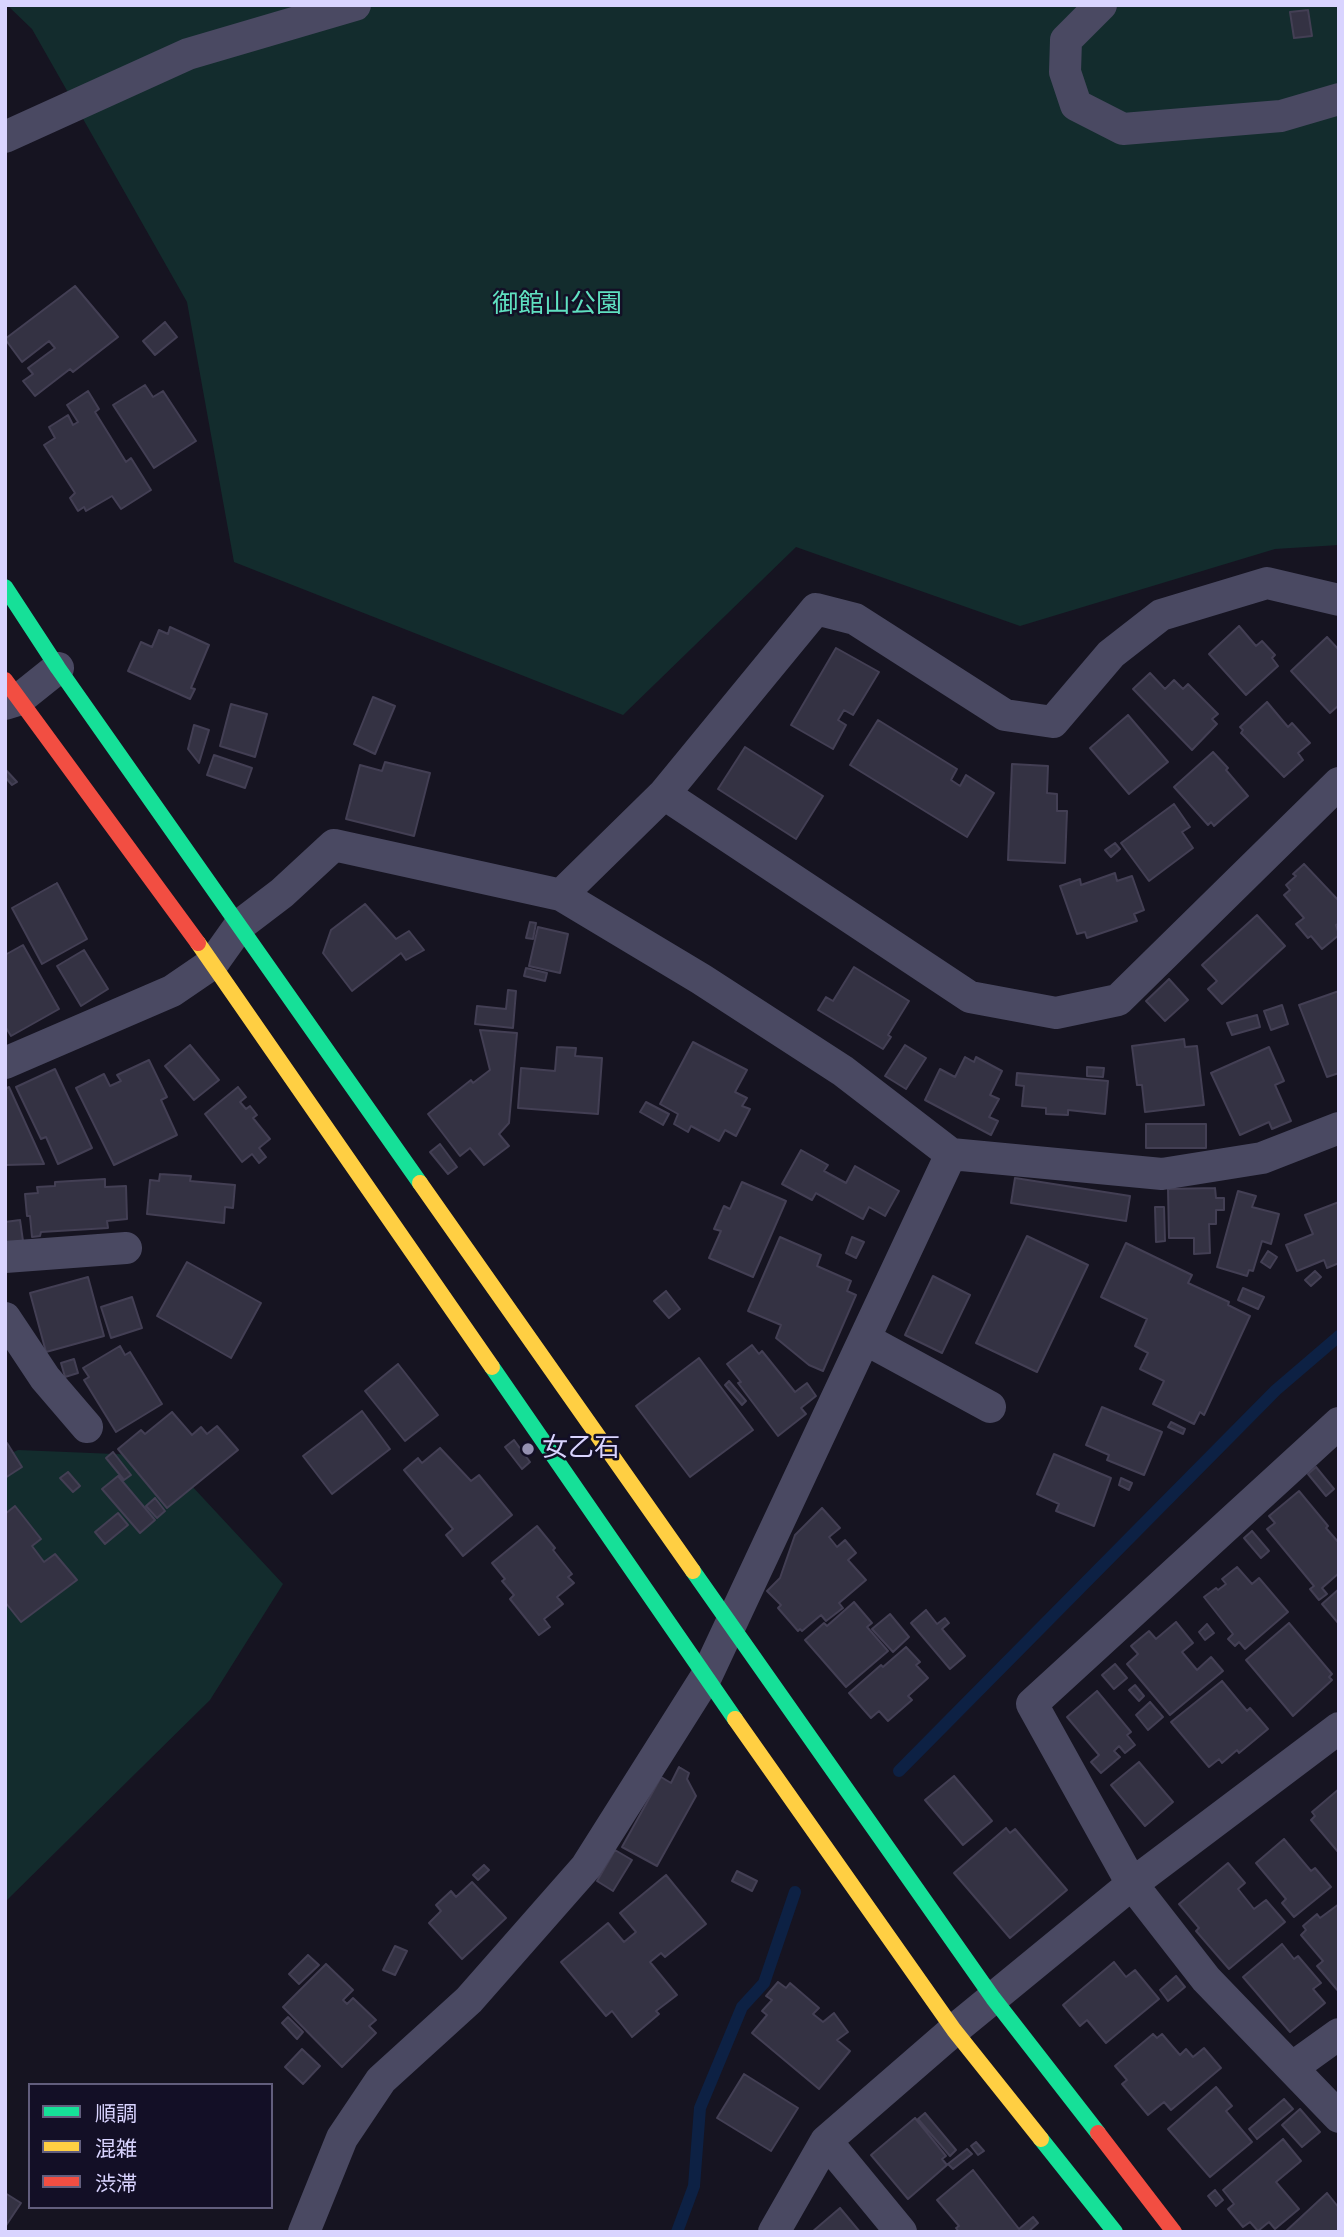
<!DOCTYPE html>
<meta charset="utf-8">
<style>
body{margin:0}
#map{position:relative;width:1344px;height:2237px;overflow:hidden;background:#161421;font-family:"Space Grotesk","Noto Sans JP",sans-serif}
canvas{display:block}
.frame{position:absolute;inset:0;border:7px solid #d9d4ff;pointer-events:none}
.legend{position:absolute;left:28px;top:2083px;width:245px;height:126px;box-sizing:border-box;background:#130f26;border:2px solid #625e7d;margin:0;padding:9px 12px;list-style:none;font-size:21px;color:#d9d4ff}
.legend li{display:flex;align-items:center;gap:14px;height:35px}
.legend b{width:35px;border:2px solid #625e7d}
</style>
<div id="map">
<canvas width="1344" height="2237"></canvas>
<div class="frame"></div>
<ul class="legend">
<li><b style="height:9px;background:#16e098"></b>順調</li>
<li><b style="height:9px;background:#ffcf43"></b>混雑</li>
<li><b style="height:9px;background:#f24e42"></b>渋滞</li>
</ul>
</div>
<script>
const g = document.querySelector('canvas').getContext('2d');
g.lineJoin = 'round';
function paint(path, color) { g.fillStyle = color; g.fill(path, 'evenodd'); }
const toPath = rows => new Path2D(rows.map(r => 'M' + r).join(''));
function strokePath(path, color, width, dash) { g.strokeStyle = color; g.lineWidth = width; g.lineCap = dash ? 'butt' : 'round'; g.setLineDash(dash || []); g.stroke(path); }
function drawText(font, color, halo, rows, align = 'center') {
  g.font = font + ' "Space Grotesk","Noto Sans JP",sans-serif'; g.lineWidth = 5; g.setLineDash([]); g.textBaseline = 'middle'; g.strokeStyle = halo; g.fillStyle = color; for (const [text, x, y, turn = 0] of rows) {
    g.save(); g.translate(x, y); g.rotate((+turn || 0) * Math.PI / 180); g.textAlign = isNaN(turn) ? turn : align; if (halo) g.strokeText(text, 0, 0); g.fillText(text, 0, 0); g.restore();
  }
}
const green = toPath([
 [7,5,1339,5,1339,545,1275,549,1020,626,796,547,623,715,234,562,187,302,32,29],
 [18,1450,164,1456,283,1584,210,1700,5,1902,5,1456]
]);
const stream = toPath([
 [899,1771,1276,1390,1339,1336],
 [677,2232,694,2186,700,2108,742,2007,764,1983,795,1892]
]);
const building = toPath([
 [1308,10,1312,36,1294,38,1290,12,1308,10],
 [75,286,118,337,73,372,70,369,35,396,23,381,33,374,28,368,55,348,49,341,22,362,5,339,75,286],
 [165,322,177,337,155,355,143,341,165,322],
 [145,385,153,397,163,391,196,441,154,468,113,405,145,385],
 [88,391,99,409,95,412,126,462,131,458,151,490,121,509,112,496,86,511,84,507,78,511,70,498,75,493,44,445,55,438,49,427,68,415,73,425,78,422,67,405,88,391],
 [1239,626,1256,646,1262,641,1275,655,1272,658,1278,666,1246,695,1209,654,1239,626],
 [170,627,209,645,191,688,195,689,190,699,128,671,141,642,152,647,159,630,168,634,170,627],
 [1327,637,1339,650,1339,705,1330,713,1291,671,1327,637],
 [836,648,879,672,853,715,844,710,838,720,846,725,833,749,791,725,836,648],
 [1150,673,1165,689,1174,680,1183,689,1188,684,1218,714,1212,719,1217,724,1192,750,1133,689,1150,673],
 [373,697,395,706,375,754,354,744,373,697],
 [1267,702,1288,727,1292,723,1310,743,1298,753,1303,760,1284,777,1241,733,1243,730,1240,727,1267,702],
 [231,704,267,714,255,757,220,746,231,704],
 [1128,715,1168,762,1129,794,1090,748,1128,715],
 [878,720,957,769,951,780,960,786,966,775,994,793,967,837,850,765,878,720],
 [194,725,209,730,199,763,188,749,194,725],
 [745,747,823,796,796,839,718,789,745,747],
 [1213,752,1228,768,1226,770,1248,796,1214,826,1211,822,1208,825,1174,787,1213,752],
 [214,755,252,768,245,788,207,775,214,755],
 [385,762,430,773,414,836,346,819,360,765,382,771,385,762],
 [1012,764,1048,766,1047,793,1057,794,1057,811,1067,811,1065,863,1008,860,1012,764],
 [5,769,17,782,12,785,5,777,5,769],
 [1174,804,1190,827,1182,832,1193,848,1149,881,1121,843,1174,804],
 [1115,843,1120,849,1111,857,1105,850,1115,843],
 [1304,864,1339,901,1339,923,1336,925,1339,935,1322,949,1311,936,1308,938,1296,924,1304,918,1284,895,1290,890,1286,885,1296,876,1293,874,1304,864],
 [1115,873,1117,881,1132,876,1144,910,1134,914,1137,921,1087,938,1085,932,1077,934,1060,886,1080,879,1081,885,1115,873],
 [57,883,87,939,42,964,12,908,57,883],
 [365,904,396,939,409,931,424,950,406,960,401,953,352,991,323,953,331,930,365,904],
 [1257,915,1285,946,1222,1004,1208,989,1217,981,1202,965,1257,915],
 [530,922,536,923,533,939,526,938,530,922],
 [538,927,568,934,560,973,529,966,538,927],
 [23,945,59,1009,11,1036,5,1026,5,955,23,945],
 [84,950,108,989,81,1006,57,966,84,950],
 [854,967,909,1001,888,1035,891,1037,883,1049,818,1010,826,997,833,1001,854,967],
 [526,968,547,973,545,981,524,976,526,968],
 [1169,979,1188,1000,1165,1021,1146,1001,1169,979],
 [508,990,516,991,513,1028,475,1024,477,1006,506,1009,508,990],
 [1339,991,1339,1073,1327,1077,1299,1005,1339,991],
 [1282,1005,1288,1024,1271,1030,1264,1011,1282,1005],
 [1257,1015,1260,1027,1232,1035,1227,1023,1257,1015],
 [480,1030,517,1033,509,1123,499,1134,509,1146,484,1165,470,1148,460,1156,428,1114,471,1080,473,1083,490,1070,480,1030],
 [1184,1039,1185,1047,1197,1046,1204,1105,1145,1112,1142,1085,1137,1085,1132,1046,1184,1039],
 [693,1042,747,1070,735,1092,747,1098,742,1106,750,1109,736,1136,725,1130,719,1141,691,1126,688,1132,674,1124,678,1114,660,1104,693,1042],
 [190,1045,219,1080,194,1100,165,1066,190,1045],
 [905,1045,926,1058,906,1089,885,1076,905,1045],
 [557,1047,576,1048,575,1056,602,1058,598,1114,518,1108,521,1068,555,1071,557,1047],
 [1269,1047,1284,1081,1275,1085,1291,1121,1272,1129,1269,1122,1240,1135,1211,1073,1269,1047],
 [965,1057,974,1062,976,1057,1002,1071,990,1095,999,1099,989,1117,998,1121,991,1135,925,1100,940,1069,955,1077,965,1057],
 [149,1060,167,1097,161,1100,177,1135,114,1165,76,1088,104,1074,110,1086,121,1081,117,1075,149,1060],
 [1087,1067,1104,1068,1103,1077,1087,1076,1087,1067],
 [55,1069,92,1148,58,1164,46,1137,41,1139,16,1087,55,1069],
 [1017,1073,1108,1081,1105,1114,1068,1110,1068,1115,1046,1114,1046,1108,1022,1106,1024,1086,1016,1085,1017,1073],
 [9,1087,44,1164,5,1165,5,1089,9,1087],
 [238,1087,246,1097,240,1102,246,1109,250,1106,257,1115,253,1118,270,1139,259,1148,266,1157,259,1163,252,1154,242,1162,205,1114,238,1087],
 [646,1102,669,1114,663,1125,640,1112,646,1102],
 [1146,1124,1206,1124,1206,1148,1146,1148,1146,1124],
 [440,1144,457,1167,448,1174,430,1152,440,1144],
 [801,1150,828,1165,824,1171,846,1183,855,1166,899,1191,885,1216,869,1207,863,1219,816,1193,812,1200,782,1184,801,1150],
 [160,1174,191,1176,190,1181,235,1185,233,1208,225,1207,224,1223,147,1214,150,1180,159,1181,160,1174],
 [1015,1178,1130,1196,1126,1221,1011,1203,1015,1178],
 [105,1179,105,1187,126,1186,127,1219,107,1221,108,1228,41,1232,40,1236,32,1237,30,1216,27,1216,25,1194,38,1193,37,1187,55,1186,55,1182,105,1179],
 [742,1182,786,1201,753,1277,709,1258,721,1231,714,1229,724,1206,730,1209,742,1182],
 [1215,1188,1216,1198,1224,1198,1224,1210,1216,1210,1216,1224,1209,1224,1210,1253,1194,1254,1194,1238,1169,1238,1168,1189,1215,1188],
 [1238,1191,1256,1196,1252,1207,1279,1214,1271,1244,1262,1241,1253,1271,1249,1270,1247,1276,1217,1267,1238,1191],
 [1339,1202,1339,1263,1327,1268,1324,1260,1297,1271,1286,1245,1313,1234,1305,1215,1339,1202],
 [1155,1207,1164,1207,1165,1241,1156,1242,1155,1207],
 [20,1220,23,1241,5,1243,5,1222,20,1220],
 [1027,1236,1088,1265,1037,1372,976,1343,1027,1236],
 [780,1237,821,1255,817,1266,851,1281,847,1291,856,1295,823,1371,809,1365,776,1338,781,1325,748,1311,780,1237],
 [852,1237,864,1242,856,1258,846,1253,852,1237],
 [1126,1243,1192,1275,1188,1283,1229,1302,1228,1305,1250,1316,1204,1415,1200,1412,1194,1424,1153,1404,1164,1381,1140,1369,1148,1353,1135,1346,1147,1319,1101,1297,1126,1243],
 [1268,1251,1277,1257,1270,1268,1261,1262,1268,1251],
 [187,1262,261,1303,231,1358,157,1316,187,1262],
 [1315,1271,1321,1277,1311,1286,1305,1280,1315,1271],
 [933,1276,970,1295,942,1353,905,1335,933,1276],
 [88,1277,104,1336,46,1352,30,1293,88,1277],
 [1243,1288,1264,1297,1258,1309,1238,1300,1243,1288],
 [666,1291,680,1309,669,1318,654,1301,666,1291],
 [132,1297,142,1328,111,1338,101,1307,132,1297],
 [752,1345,759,1354,762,1351,795,1392,807,1383,816,1396,801,1408,806,1414,778,1436,738,1383,741,1382,727,1364,752,1345],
 [120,1346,125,1355,130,1352,162,1404,116,1432,84,1380,89,1377,83,1368,120,1346],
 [699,1358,753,1430,690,1477,636,1406,699,1358],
 [74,1359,78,1373,65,1377,61,1363,74,1359],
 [398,1364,438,1415,405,1441,365,1391,398,1364],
 [729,1381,746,1401,742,1405,725,1385,729,1381],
 [1102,1407,1162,1432,1144,1475,1107,1460,1109,1455,1086,1445,1102,1407],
 [362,1411,390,1449,332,1494,303,1456,362,1411],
 [172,1412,192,1435,201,1427,207,1434,217,1426,238,1450,167,1508,118,1449,141,1430,145,1434,172,1412],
 [1171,1422,1185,1429,1183,1434,1168,1427,1171,1422],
 [514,1440,530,1462,522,1469,505,1447,514,1440],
 [7,1443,22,1467,5,1478,5,1444,7,1443],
 [440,1448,471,1481,479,1475,512,1515,463,1556,446,1535,453,1529,404,1470,418,1458,422,1463,440,1448],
 [113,1452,131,1475,124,1480,106,1458,113,1452],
 [1054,1454,1111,1478,1094,1526,1056,1511,1059,1504,1037,1494,1054,1454],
 [1316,1467,1334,1489,1326,1496,1308,1474,1316,1467],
 [68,1472,80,1486,73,1492,60,1478,68,1472],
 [118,1476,155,1520,140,1533,102,1489,118,1476],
 [1121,1478,1132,1483,1129,1490,1119,1485,1121,1478],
 [1299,1491,1328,1526,1326,1528,1339,1543,1339,1573,1322,1588,1327,1594,1319,1600,1310,1589,1314,1586,1267,1529,1275,1523,1269,1516,1299,1491],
 [155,1498,165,1511,157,1518,146,1506,155,1498],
 [15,1506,41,1539,32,1546,44,1562,55,1554,77,1580,21,1622,5,1602,5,1514,15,1506],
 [822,1508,840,1528,829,1537,837,1547,845,1540,856,1553,848,1560,866,1580,839,1603,843,1608,826,1621,821,1615,802,1631,800,1629,798,1631,778,1608,781,1605,767,1591,780,1578,795,1535,822,1508],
 [118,1513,128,1525,105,1544,95,1532,118,1513],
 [537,1526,555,1548,553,1550,572,1574,568,1577,574,1583,557,1597,563,1604,544,1619,550,1627,539,1635,510,1599,514,1595,502,1581,505,1579,492,1563,537,1526],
 [1252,1531,1269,1551,1261,1558,1244,1538,1252,1531],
 [1237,1567,1252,1584,1259,1578,1288,1612,1245,1649,1239,1642,1235,1646,1228,1639,1233,1634,1204,1597,1216,1588,1218,1590,1226,1584,1222,1579,1237,1567],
 [1339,1589,1339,1624,1322,1604,1339,1589],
 [854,1602,872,1623,867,1627,888,1651,846,1687,805,1640,824,1623,827,1626,854,1602],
 [926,1610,937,1624,945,1618,949,1623,942,1629,965,1656,950,1669,911,1623,926,1610],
 [890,1614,909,1637,893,1652,872,1629,890,1614],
 [1176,1622,1193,1643,1182,1652,1197,1670,1211,1657,1223,1671,1170,1715,1127,1664,1138,1654,1131,1646,1149,1631,1156,1639,1176,1622],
 [1289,1623,1332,1674,1329,1677,1332,1680,1293,1716,1246,1660,1289,1623],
 [1207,1624,1214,1633,1205,1640,1199,1632,1207,1624],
 [906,1647,920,1662,916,1665,928,1678,908,1696,912,1700,888,1721,879,1711,871,1718,849,1693,881,1665,883,1667,906,1647],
 [1115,1664,1127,1678,1114,1689,1102,1675,1115,1664],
 [1222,1681,1247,1711,1250,1708,1268,1729,1239,1753,1237,1750,1222,1763,1219,1759,1209,1767,1171,1722,1222,1681],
 [1135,1685,1144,1696,1139,1701,1129,1690,1135,1685],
 [1097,1691,1131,1732,1127,1735,1135,1745,1125,1753,1119,1746,1114,1751,1120,1757,1101,1773,1091,1762,1099,1755,1067,1717,1097,1691],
 [1150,1702,1163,1717,1148,1730,1136,1715,1150,1702],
 [1139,1762,1173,1802,1145,1826,1111,1785,1139,1762],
 [679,1767,689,1773,687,1779,696,1796,657,1866,622,1847,661,1777,671,1783,679,1767],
 [954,1776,992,1821,963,1845,925,1800,954,1776],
 [1339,1789,1339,1853,1311,1820,1315,1816,1312,1812,1339,1789],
 [1006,1828,1010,1833,1015,1829,1067,1890,1010,1938,954,1873,1006,1828],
 [1284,1839,1311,1871,1315,1868,1331,1887,1294,1917,1282,1903,1286,1899,1256,1863,1284,1839],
 [615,1850,632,1860,613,1891,597,1881,615,1850],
 [1228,1863,1245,1883,1238,1889,1254,1909,1266,1900,1285,1922,1229,1969,1196,1931,1199,1928,1179,1904,1228,1863],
 [484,1865,489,1870,478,1880,473,1875,484,1865],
 [737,1871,757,1881,752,1891,732,1881,737,1871],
 [666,1875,706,1924,665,1957,661,1953,650,1962,677,1995,656,2011,659,2014,632,2037,612,2011,606,2016,561,1962,608,1923,624,1942,636,1932,620,1913,666,1875],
 [472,1882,506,1918,462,1959,429,1923,441,1911,436,1905,451,1891,456,1897,472,1882],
 [1339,1904,1339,1992,1317,1966,1323,1961,1301,1935,1306,1930,1303,1926,1317,1914,1320,1918,1339,1904],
 [1282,1944,1294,1959,1298,1956,1321,1983,1313,1989,1325,2003,1290,2032,1243,1977,1282,1944],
 [395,1946,407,1951,395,1975,383,1970,395,1946],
 [308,1955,319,1965,299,1984,289,1974,308,1955],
 [1114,1962,1126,1977,1135,1970,1159,1999,1106,2043,1087,2020,1080,2026,1063,2005,1114,1962],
 [326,1964,353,1990,343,2000,347,2004,353,1998,376,2020,369,2026,376,2033,342,2067,283,2007,326,1964],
 [1176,1976,1185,1987,1168,2001,1160,1990,1176,1976],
 [778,1982,786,1988,790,1983,819,2008,813,2014,823,2022,834,2013,848,2032,837,2040,850,2051,819,2089,752,2033,767,2015,762,2011,772,2000,766,1996,778,1982],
 [288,2017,303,2032,297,2039,282,2023,288,2017],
 [1153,2034,1157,2038,1162,2034,1180,2055,1186,2049,1193,2057,1204,2048,1221,2068,1171,2110,1164,2102,1148,2115,1122,2084,1127,2080,1115,2066,1153,2034],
 [302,2049,320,2066,303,2084,285,2067,302,2049],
 [744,2074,798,2108,771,2151,717,2118,744,2074],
 [1216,2087,1232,2106,1226,2111,1252,2142,1210,2177,1168,2129,1216,2087],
 [1284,2099,1293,2109,1257,2139,1249,2129,1284,2099],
 [1300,2109,1320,2132,1302,2147,1282,2125,1300,2109],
 [925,2113,956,2150,950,2156,918,2119,925,2113],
 [915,2118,946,2156,942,2159,947,2165,908,2199,871,2155,915,2118],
 [1283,2139,1301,2161,1276,2182,1299,2209,1275,2229,1269,2222,1258,2231,1250,2222,1243,2227,1228,2209,1234,2204,1223,2190,1283,2139],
 [976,2142,984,2151,978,2155,971,2146,976,2142],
 [967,2149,972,2154,953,2169,948,2164,967,2149],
 [973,2170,1019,2229,1033,2217,1038,2223,1028,2232,959,2232,956,2228,959,2226,937,2200,973,2170],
 [1215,2190,1223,2200,1216,2206,1208,2196,1215,2190],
 [5,2193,21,2203,5,2227,5,2193],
 [1327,2193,1339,2208,1339,2232,1285,2232,1327,2193],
 [840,2208,860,2232,812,2232,840,2208]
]);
const street = toPath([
 [1101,5,1066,40,1065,72,1076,105,1123,129,1281,116,1339,99],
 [5,137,188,54,355,5],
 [5,704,18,700,58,668],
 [664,794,970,997,1056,1013,1118,1000,1339,783],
 [561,895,664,794,816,609,855,619,1005,715,1053,722,1111,654,1161,615,1267,583,1339,600],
 [5,1063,172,991,213,963,240,925,282,893,334,845,561,895,701,979,843,1071,951,1154,1162,1174,1262,1158,1339,1128],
 [5,1257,126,1248],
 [5,1318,45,1378,87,1427],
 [865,1339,990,1407],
 [1339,1423,1032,1704,1132,1884,1206,1979,1339,2117],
 [1293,2067,1339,2034],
 [826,2141,901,2232],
 [304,2232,342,2138,381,2080,469,2000,586,1867,706,1677,951,1154],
 [774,2232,826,2141,954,2030,1132,1884,1339,1728]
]);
const fast = toPath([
 [5,587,58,668,420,1183],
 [492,1367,735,1719],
 [693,1571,993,1998,1098,2133],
 [1041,2139,1115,2232]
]);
const slow = toPath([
 [198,943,492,1367],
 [420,1183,693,1571],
 [735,1719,954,2030,1041,2139]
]);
const jam = toPath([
 [5,680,198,943],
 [1098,2133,1174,2232]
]);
const markers = [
 [528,1449,7,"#9591b1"]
];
const parkNames = [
 ["御館山公園",557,305]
];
const poiNames = [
 ["女乙石",542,1449]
];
paint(green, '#132c2d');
strokePath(stream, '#0d2144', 12);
paint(building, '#343243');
strokePath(building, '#433f54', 2);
strokePath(street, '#4a4962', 32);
strokePath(fast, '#16e098', 16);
strokePath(slow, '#ffcf43', 16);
strokePath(jam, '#f24e42', 16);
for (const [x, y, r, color] of markers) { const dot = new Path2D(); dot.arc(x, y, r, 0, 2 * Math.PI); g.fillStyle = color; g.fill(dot); strokePath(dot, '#130f26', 2.5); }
drawText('26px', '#5fe0c0', '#130f26', parkNames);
drawText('26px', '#d9d4ff', '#130f26', poiNames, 'left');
</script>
